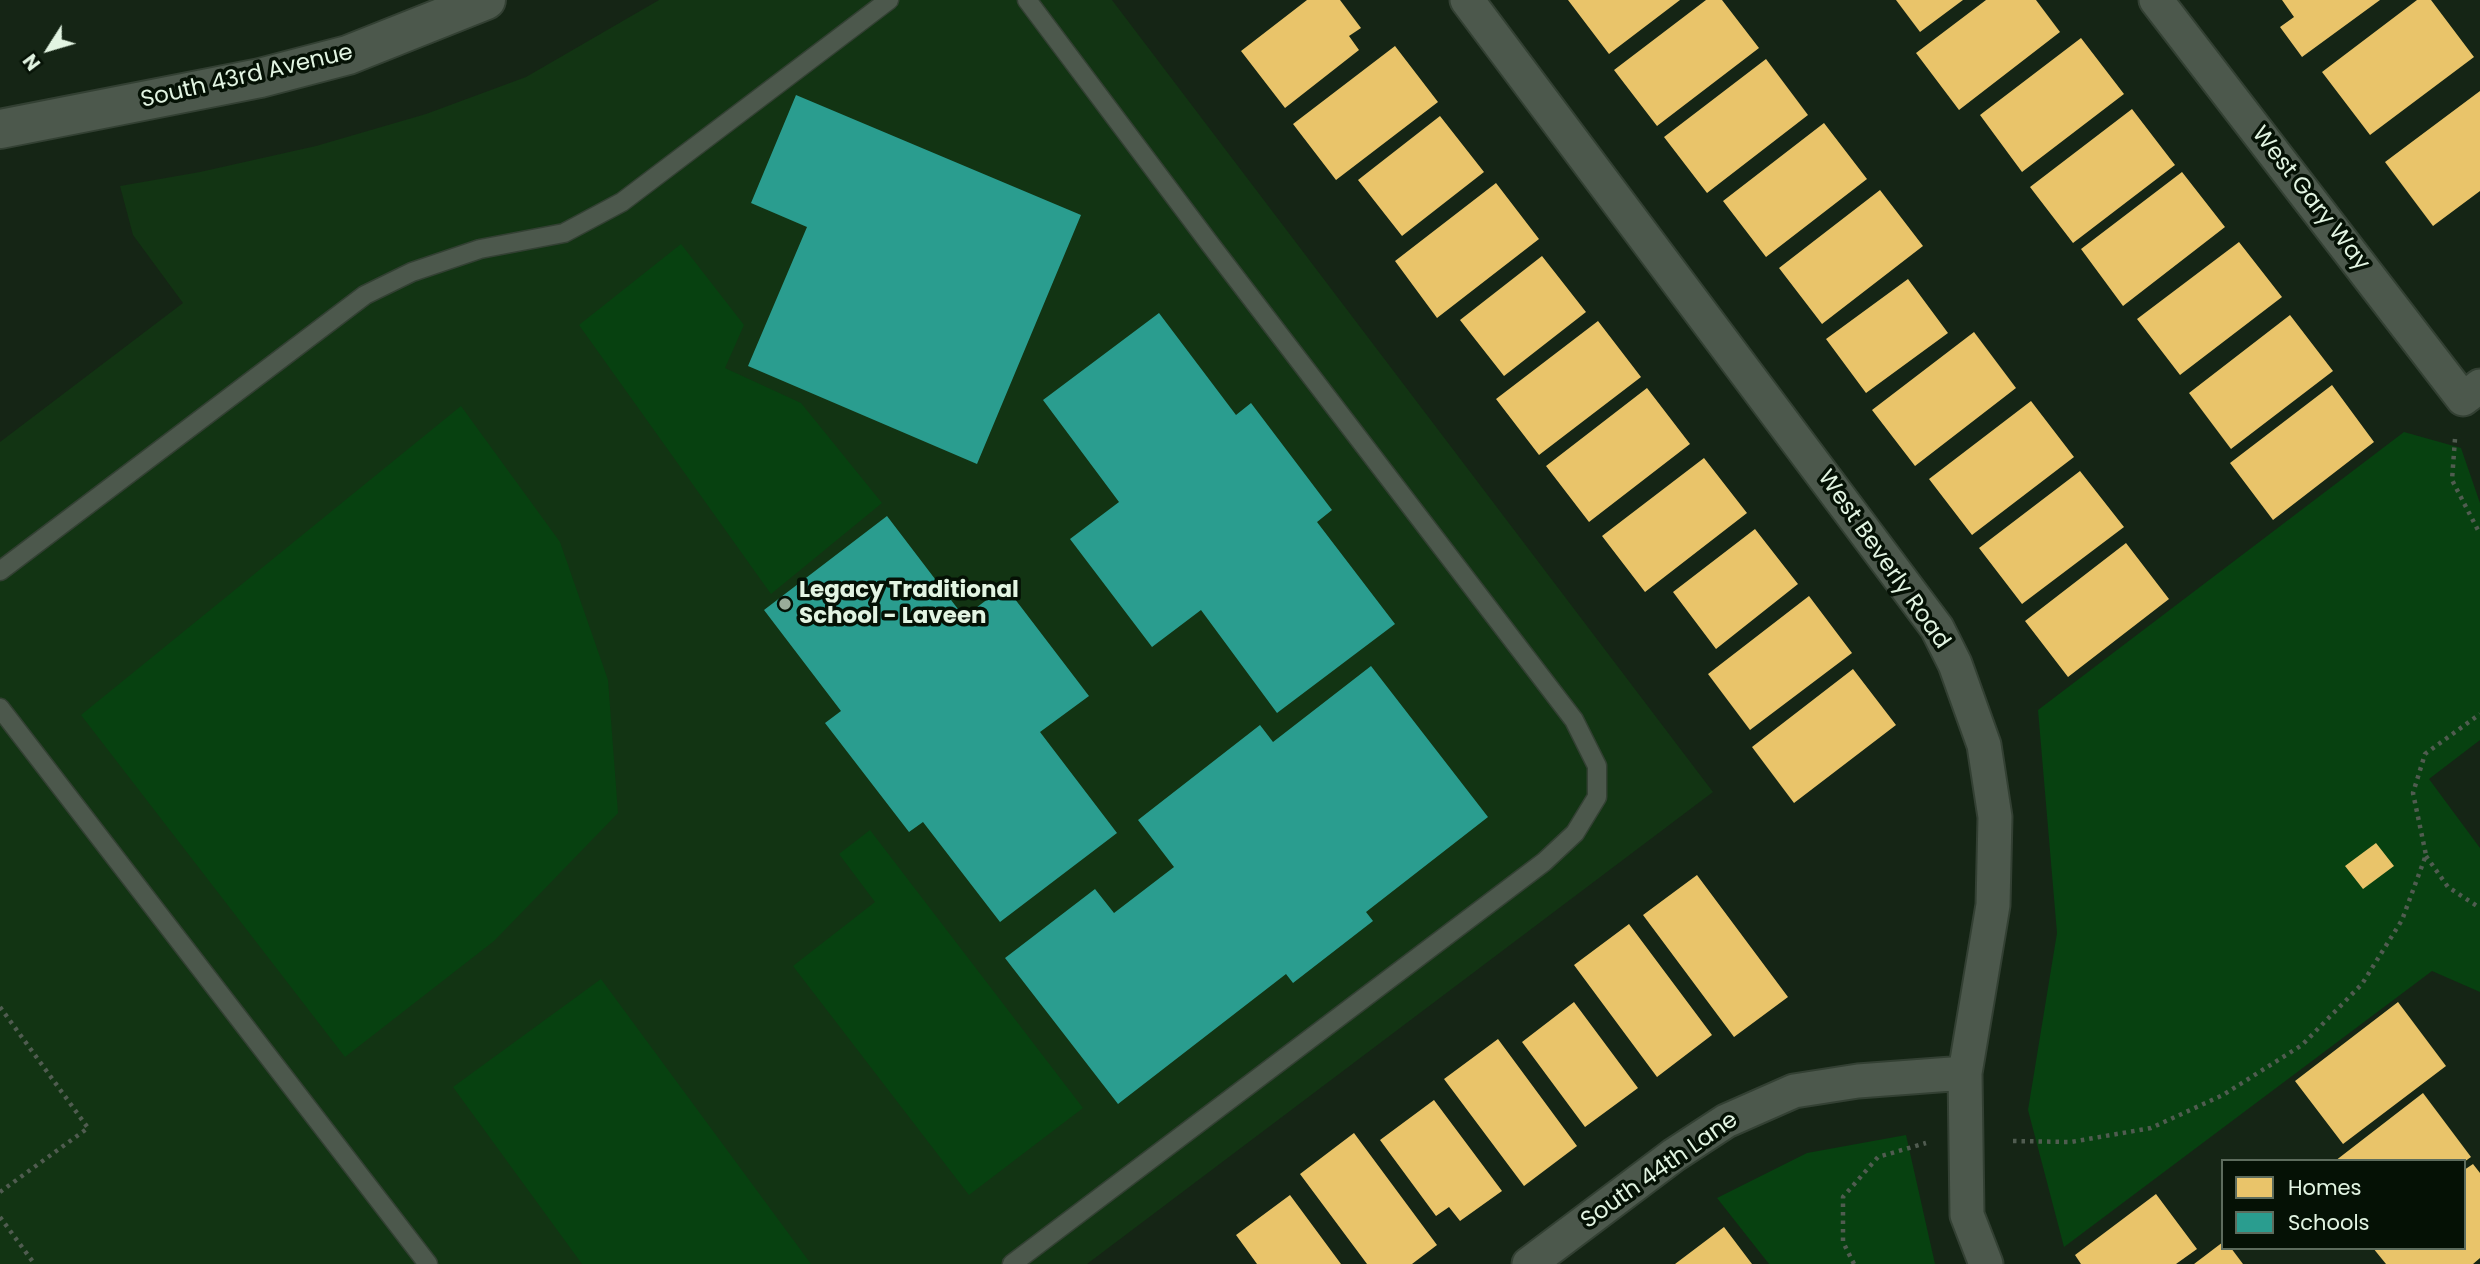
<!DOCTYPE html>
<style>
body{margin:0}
#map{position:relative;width:2480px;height:1264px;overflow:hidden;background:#152515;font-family:Poppins,sans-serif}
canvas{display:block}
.legend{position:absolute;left:2221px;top:1159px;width:245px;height:91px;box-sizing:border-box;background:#051105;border:2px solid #5d6c5d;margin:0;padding:9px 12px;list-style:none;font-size:21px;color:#e2f4e2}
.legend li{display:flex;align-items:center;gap:14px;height:35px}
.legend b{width:35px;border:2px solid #5d6c5d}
.north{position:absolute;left:14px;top:14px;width:70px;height:70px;-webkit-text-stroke:5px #051105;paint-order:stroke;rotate:233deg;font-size:19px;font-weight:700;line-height:28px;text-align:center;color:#e2f4e2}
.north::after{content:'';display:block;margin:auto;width:24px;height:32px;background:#e2f4e2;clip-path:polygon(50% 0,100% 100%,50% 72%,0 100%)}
</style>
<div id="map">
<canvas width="2480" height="1264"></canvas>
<ul class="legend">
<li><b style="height:19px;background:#e9c46a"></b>Homes</li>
<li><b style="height:19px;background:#2a9d8f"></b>Schools</li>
</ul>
<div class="north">N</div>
</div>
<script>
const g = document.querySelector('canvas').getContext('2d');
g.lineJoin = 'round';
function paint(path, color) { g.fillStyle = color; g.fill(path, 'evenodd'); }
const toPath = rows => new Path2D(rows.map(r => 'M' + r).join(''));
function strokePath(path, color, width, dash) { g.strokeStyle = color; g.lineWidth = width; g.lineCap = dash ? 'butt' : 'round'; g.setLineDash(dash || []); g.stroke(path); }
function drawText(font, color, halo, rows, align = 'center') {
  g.font = font + ' Poppins,sans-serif'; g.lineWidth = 7; g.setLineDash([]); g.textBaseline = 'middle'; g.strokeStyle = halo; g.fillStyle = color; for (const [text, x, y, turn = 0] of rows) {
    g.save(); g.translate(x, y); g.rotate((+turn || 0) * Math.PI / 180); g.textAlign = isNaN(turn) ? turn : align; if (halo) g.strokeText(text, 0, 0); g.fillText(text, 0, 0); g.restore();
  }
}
const built = toPath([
 [659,0,1112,0,1713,792,1087,1264,0,1264,0,442,183,303,133,235,120,186,200,172,316,146,426,114,526,77]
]);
const green = toPath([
 [681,244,744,325,725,368,801,403,882,503,771,594,579,325],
 [461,406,560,542,608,680,618,813,494,941,345,1057,81,715],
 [2404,432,2461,448,2480,503,2480,740,2429,779,2480,848,2480,992,2432,971,2064,1247,2028,1110,2057,933,2038,710],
 [870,830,1083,1108,969,1195,793,966,875,902,839,854],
 [601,979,811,1264,582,1264,453,1087],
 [1906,1135,1935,1264,1769,1264,1717,1198,1807,1153]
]);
const homes = toPath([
 [1307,0,1340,0,1361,28,1349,36,1359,50,1285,108,1241,51],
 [1568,0,1680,0,1609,54],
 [1706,0,1722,0,1759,48,1657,126,1614,70],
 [1896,0,1963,0,1920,32],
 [1986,0,2036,0,2060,32,1959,110,1916,53],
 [2282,0,2380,0,2302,57,2280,27,2294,17],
 [2417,0,2431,0,2474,57,2370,135,2322,72],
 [2081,38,2124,94,2022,172,1980,115],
 [1395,46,1438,102,1336,180,1293,124],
 [1766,59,1808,115,1707,193,1664,137],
 [2480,91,2480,191,2433,226,2385,162],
 [2132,109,2175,165,2073,243,2030,187],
 [1440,116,1484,172,1402,236,1358,180],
 [1824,123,1867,179,1766,257,1723,201],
 [2182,172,2225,227,2123,306,2081,249],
 [1496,183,1539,239,1437,318,1395,261],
 [1880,190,1923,246,1822,324,1779,268],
 [2239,242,2282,297,2180,375,2137,319],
 [1542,256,1586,312,1504,376,1460,320],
 [1908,279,1948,333,1866,393,1826,339],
 [2290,315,2333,371,2231,449,2189,393],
 [1598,321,1641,377,1539,455,1496,399],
 [1974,332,2016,388,1915,466,1872,410],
 [2332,385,2374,442,2273,520,2230,463],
 [1647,388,1690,444,1589,522,1546,466],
 [2031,401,2074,457,1972,535,1929,479],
 [1704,458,1747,513,1645,592,1602,536],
 [2080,471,2124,527,2022,604,1979,548],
 [1755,529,1798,584,1716,649,1673,592],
 [2126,543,2169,599,2068,677,2025,621],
 [1809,596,1852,653,1750,730,1708,674],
 [1853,669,1896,725,1794,803,1752,747],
 [2376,843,2394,866,2363,889,2345,866],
 [1697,875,1788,997,1734,1037,1643,915],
 [1629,924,1712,1035,1657,1077,1574,965],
 [1574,1002,1638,1088,1585,1127,1522,1042],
 [2398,1002,2446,1066,2343,1144,2295,1081],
 [1498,1039,1577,1146,1524,1186,1444,1079],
 [2423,1093,2471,1157,2464,1162,2335,1161],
 [1434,1100,1502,1191,1460,1221,1449,1207,1436,1216,1380,1140],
 [1354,1133,1437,1245,1412,1264,1367,1264,1300,1174],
 [2473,1164,2480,1173,2480,1258,2473,1264,2386,1264,2373,1248,2464,1248,2464,1170],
 [2156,1194,2197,1249,2176,1264,2081,1264,2075,1255],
 [1290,1195,1341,1264,1257,1264,1236,1235],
 [1724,1227,1752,1264,1675,1264],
 [2223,1242,2223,1248,2231,1248,2243,1264,2194,1264]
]);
const schools = toPath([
 [796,95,1081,215,977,464,748,366,807,227,751,203],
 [1159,313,1236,415,1251,403,1332,510,1317,522,1395,624,1277,713,1201,610,1152,647,1070,539,1119,502,1043,400],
 [887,516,964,617,1005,586,1089,696,1040,732,1117,833,1000,922,923,822,909,832,825,723,841,711,764,610],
 [1371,666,1488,817,1366,912,1373,921,1293,983,1286,974,1118,1104,1005,958,1095,889,1114,913,1174,867,1138,820,1260,725,1273,742]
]);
const path = toPath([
 [2455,439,2452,480,2480,534],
 [2426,856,2448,887,2480,908],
 [0,1007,88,1128,0,1192],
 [2013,1141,2071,1142,2151,1128,2223,1095,2302,1045,2362,984,2402,920,2426,855,2413,793,2425,754,2480,714],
 [0,1217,33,1262],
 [1854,1264,1843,1242,1843,1197,1878,1157,1926,1143]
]);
const service = toPath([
 [0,571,365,295,412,272,480,249,564,233,622,202,889,0],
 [0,708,428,1264],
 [1012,1264,1544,862,1575,833,1597,797,1597,766,1574,720,1210,244,1027,0]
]);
const minor = toPath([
 [1467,0,1937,628,1955,664,1984,745,1995,817,1993,905,1965,1073,1967,1215,1986,1264],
 [2156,0,2463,399,2480,386],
 [1529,1264,1674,1155,1726,1121,1794,1091,1858,1081,1965,1073]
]);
const tertiary = toPath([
 [0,129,260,78,348,55,486,0]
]);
const markers = [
 [785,604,7,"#9aac9a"]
];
const streetNames = [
 ["South 43rd Avenue",247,77,-13],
 ["West Gary Way",2310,199,52],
 ["West Beverly Road",1883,560,55],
 ["South 44th Lane",1660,1171,-35]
];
const poiNames = [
 ["Legacy Traditional",799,591],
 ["School - Laveen",799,617]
];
paint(built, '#123413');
paint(green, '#074110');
paint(homes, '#e9c46a');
paint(schools, '#2a9d8f');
strokePath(service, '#334033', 21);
strokePath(minor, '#334033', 37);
strokePath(tertiary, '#334033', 42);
strokePath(path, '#505c50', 4.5, [3.5, 5]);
strokePath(service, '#4c584c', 18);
strokePath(minor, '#4c584c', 33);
strokePath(tertiary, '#4c584c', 38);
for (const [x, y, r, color] of markers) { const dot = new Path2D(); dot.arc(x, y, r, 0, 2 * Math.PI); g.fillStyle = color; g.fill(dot); strokePath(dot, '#051105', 2.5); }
drawText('23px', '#e2f4e2', '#051105', streetNames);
drawText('bold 23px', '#e2f4e2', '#051105', poiNames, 'left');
</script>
